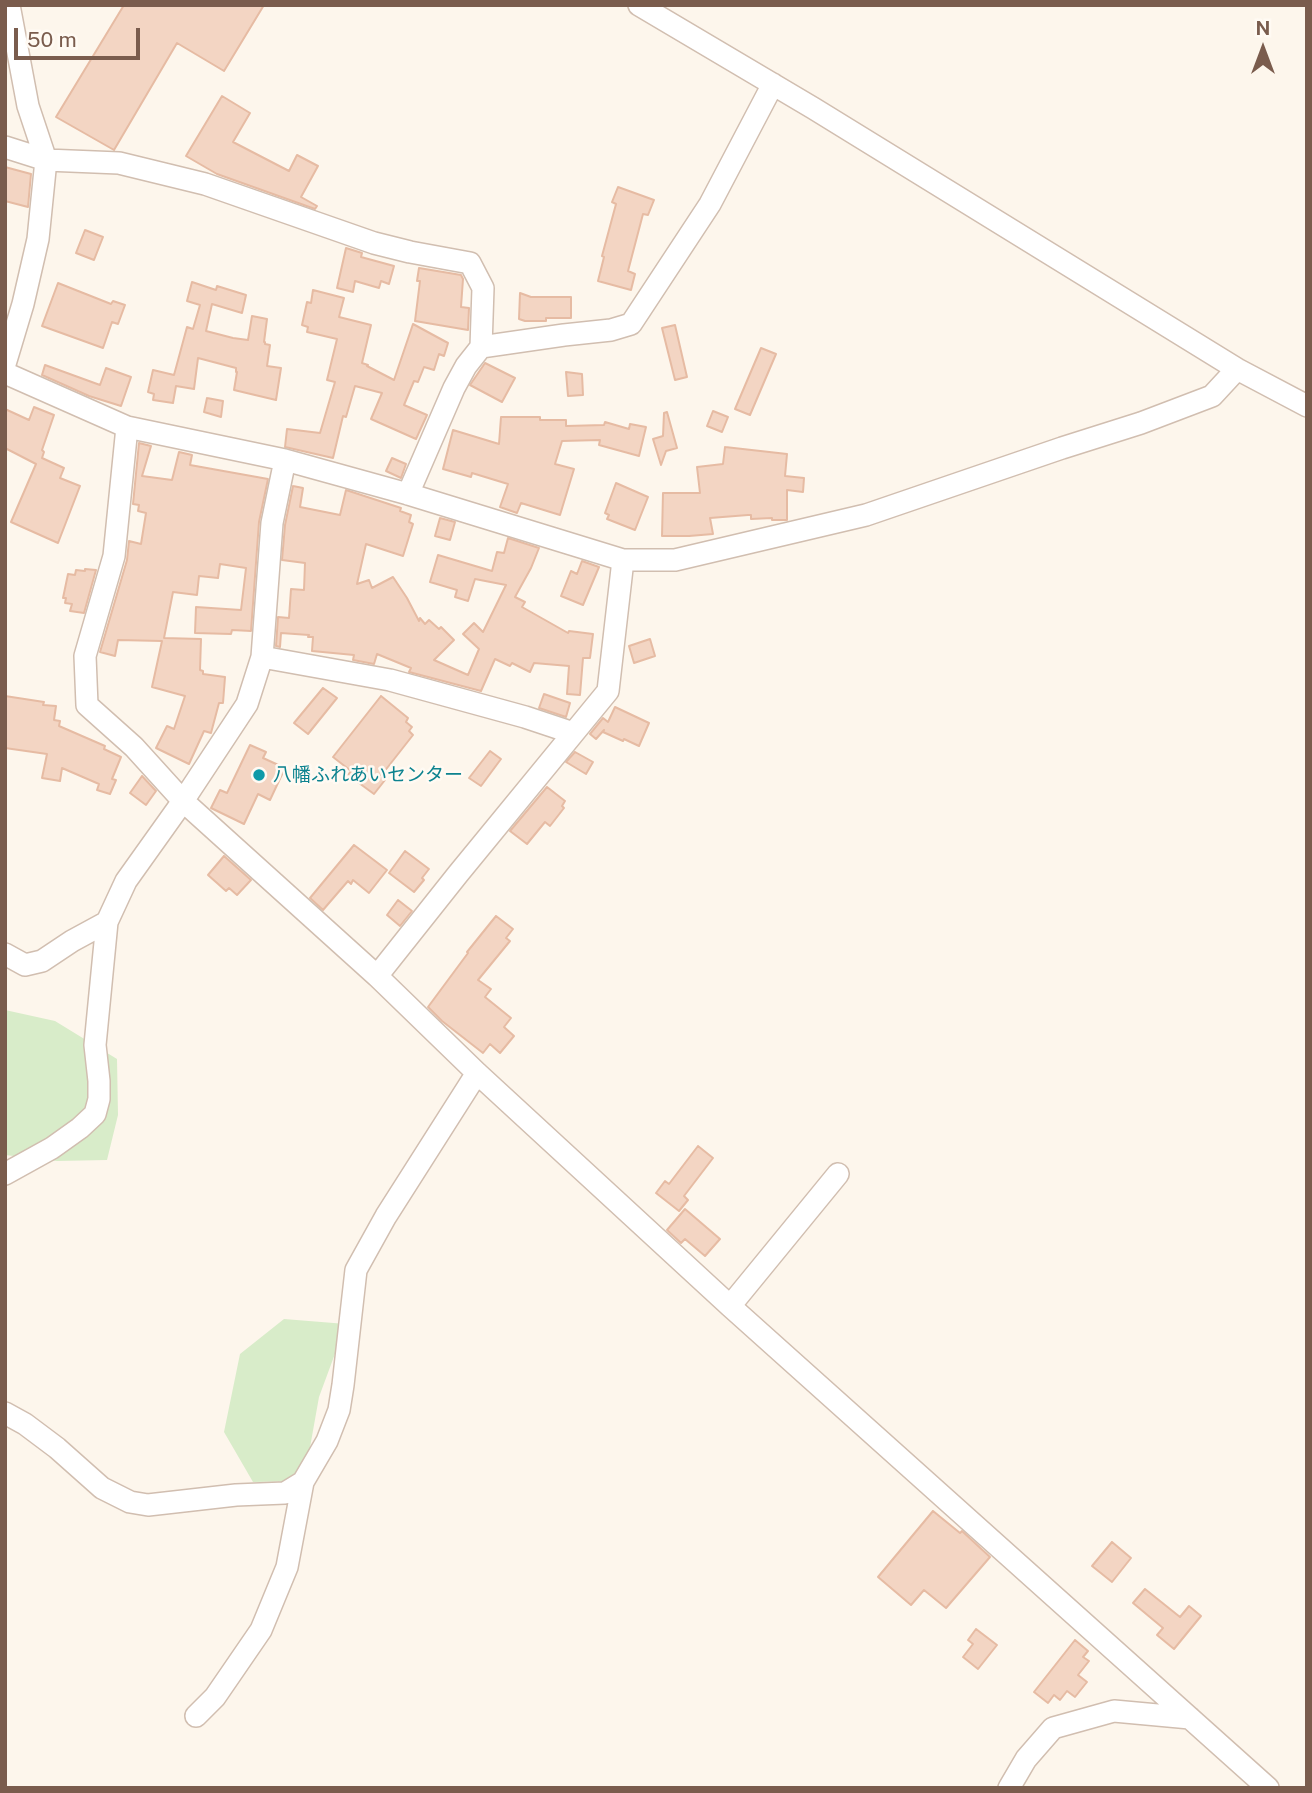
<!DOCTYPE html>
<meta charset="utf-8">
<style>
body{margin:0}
#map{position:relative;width:1312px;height:1793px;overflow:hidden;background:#fdf6ec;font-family:"Public Sans",sans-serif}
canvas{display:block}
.frame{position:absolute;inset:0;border:7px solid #7a5c4d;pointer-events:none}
.north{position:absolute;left:1228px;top:14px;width:70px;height:70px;-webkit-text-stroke:5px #fffaf3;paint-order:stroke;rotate:0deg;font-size:19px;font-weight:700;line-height:28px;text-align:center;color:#7a5c4d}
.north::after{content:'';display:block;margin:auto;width:24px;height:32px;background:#7a5c4d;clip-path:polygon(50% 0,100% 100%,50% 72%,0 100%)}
.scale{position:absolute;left:14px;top:28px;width:126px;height:32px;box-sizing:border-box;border:4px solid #7a5c4d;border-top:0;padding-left:9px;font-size:21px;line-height:24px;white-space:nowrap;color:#7a5c4d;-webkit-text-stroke:5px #fffaf3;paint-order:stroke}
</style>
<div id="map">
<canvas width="1312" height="1793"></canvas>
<div class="frame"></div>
<div class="north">N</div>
<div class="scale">50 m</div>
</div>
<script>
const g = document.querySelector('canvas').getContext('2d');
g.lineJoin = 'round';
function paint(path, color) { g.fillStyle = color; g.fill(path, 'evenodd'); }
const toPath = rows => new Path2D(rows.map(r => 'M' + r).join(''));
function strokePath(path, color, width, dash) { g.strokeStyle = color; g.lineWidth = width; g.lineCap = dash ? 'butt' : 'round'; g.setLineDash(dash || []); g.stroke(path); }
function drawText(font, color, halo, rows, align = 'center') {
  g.font = font + ' "Public Sans","Noto Sans JP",sans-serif'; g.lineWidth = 5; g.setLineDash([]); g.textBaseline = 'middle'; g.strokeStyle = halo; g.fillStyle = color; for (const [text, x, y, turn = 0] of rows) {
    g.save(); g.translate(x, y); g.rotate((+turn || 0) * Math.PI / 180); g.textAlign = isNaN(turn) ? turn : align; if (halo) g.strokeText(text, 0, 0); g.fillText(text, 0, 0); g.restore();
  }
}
const green = toPath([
 [5,1010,55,1021,117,1059,118,1115,107,1160,57,1161,5,1155],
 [284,1319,346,1324,319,1397,304,1481,253,1482,224,1432,240,1354]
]);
const building = toPath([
 [124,5,264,5,224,71,177,43,114,150,56,117,124,5],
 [222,96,250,113,233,142,289,171,297,155,318,166,301,197,317,206,315,209,217,174,186,156,222,96],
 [5,167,31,174,28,207,5,201,5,167],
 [618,187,654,200,648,215,643,214,628,271,635,274,631,290,598,281,604,257,602,256,616,204,612,202,618,187],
 [85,230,103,237,94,260,76,253,85,230],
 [346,248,362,253,361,257,394,266,389,284,381,281,379,288,355,281,353,292,337,288,346,248],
 [419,268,461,275,463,279,461,307,469,308,468,330,415,321,420,281,417,281,419,268],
 [192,282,216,290,217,286,246,295,242,313,212,304,206,331,233,338,248,340,252,316,267,319,264,342,265,342,265,344,270,345,267,366,281,368,276,400,234,390,237,372,236,372,236,368,198,358,194,389,176,386,173,403,153,400,154,394,148,392,153,370,174,375,187,327,193,329,200,305,187,301,192,282],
 [58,283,111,304,113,301,125,305,118,324,112,322,103,348,42,326,58,283],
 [313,290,344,298,339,317,371,325,362,363,368,365,367,366,394,380,413,324,448,343,444,356,439,354,434,370,424,367,418,382,414,381,404,405,427,415,416,439,371,419,382,393,355,386,346,417,343,416,333,458,285,447,287,429,320,433,335,382,327,380,337,339,307,332,308,327,302,325,307,302,311,303,313,290],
 [520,293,531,297,571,297,571,318,546,318,546,321,525,321,519,319,520,293],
 [675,325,687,377,675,380,662,328,675,325],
 [761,348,776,354,750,415,735,409,761,348],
 [485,363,515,378,502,402,470,385,485,363],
 [45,365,100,385,106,368,131,377,121,406,89,396,42,375,45,365],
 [566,372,582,374,583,395,568,396,566,372],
 [207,398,223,401,221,417,204,412,207,398],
 [34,407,54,415,42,450,44,452,42,458,64,468,60,478,80,486,58,543,11,522,36,464,5,448,5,409,29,420,34,407],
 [713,411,728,417,722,432,707,426,713,411],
 [667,412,677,448,666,451,661,465,653,439,663,436,664,413,667,412],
 [501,417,540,417,540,420,566,420,566,426,604,425,605,422,629,429,630,424,646,427,639,456,599,445,600,440,562,441,555,464,574,469,560,515,521,503,517,513,500,507,508,484,472,473,471,477,443,469,453,430,499,444,501,417],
 [139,443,151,446,142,476,172,480,179,452,192,455,190,465,268,479,259,522,251,631,232,630,231,634,195,633,196,607,241,610,246,568,220,564,218,578,199,576,197,595,173,592,164,638,201,639,200,670,203,671,203,674,225,677,223,703,219,703,211,733,204,731,189,764,156,748,167,726,174,729,185,696,152,687,162,641,118,640,115,656,100,652,127,560,129,541,141,544,146,513,138,511,139,505,133,504,139,443],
 [725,447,787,454,785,476,804,478,803,492,787,490,787,520,772,520,772,518,751,519,751,515,748,515,710,518,713,534,689,536,662,536,663,493,700,493,697,467,723,464,725,447],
 [392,458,406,464,401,478,386,471,392,458],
 [616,483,648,497,635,530,607,519,609,515,605,513,616,483],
 [293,486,303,488,300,507,340,515,346,490,401,508,400,511,411,515,409,522,413,524,403,556,366,544,357,584,369,580,372,588,393,577,407,598,419,621,420,618,425,624,429,620,439,629,441,627,454,640,434,660,468,675,479,649,463,634,474,623,483,632,506,585,475,579,468,601,455,597,457,590,430,582,438,555,492,571,497,552,504,553,508,538,539,548,531,568,515,597,525,602,522,607,568,633,569,631,593,634,590,658,583,658,580,695,567,694,569,666,534,663,530,672,512,663,510,666,495,659,481,691,409,672,411,668,377,654,374,664,353,660,354,655,312,651,313,637,308,637,309,635,281,633,280,647,276,646,278,617,289,618,291,589,304,590,305,563,282,560,285,525,293,486],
 [440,518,455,522,450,540,435,536,440,518],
 [582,561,599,567,583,605,561,596,571,571,577,574,582,561],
 [85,569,96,570,84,613,70,611,72,604,65,603,66,598,63,598,68,574,75,575,76,570,85,571,85,569],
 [650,639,655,656,634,663,629,646,650,639],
 [323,688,337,698,308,734,294,723,323,688],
 [544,694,570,703,566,717,539,708,544,694],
 [5,696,44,702,43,705,56,706,54,720,60,721,59,726,105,746,104,749,121,757,112,779,116,780,110,794,97,790,99,784,62,768,60,781,42,778,47,754,5,748,5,696],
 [381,696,408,718,406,722,412,727,409,731,413,735,380,777,385,780,374,794,348,775,351,771,333,757,381,696],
 [615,707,649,723,639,746,624,739,623,741,603,732,604,730,596,739,590,734,603,718,608,722,615,707],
 [250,745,266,752,263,758,285,768,270,800,258,794,244,824,211,808,220,790,227,793,250,745],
 [490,751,501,759,481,786,469,778,490,751],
 [575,752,593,762,586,774,566,762,575,752],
 [142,776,156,791,146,805,130,793,142,776],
 [547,787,565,801,562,806,564,808,550,826,545,822,527,844,510,831,547,787],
 [354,845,387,870,369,893,353,880,351,884,348,881,323,910,310,898,354,845],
 [405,851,429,869,422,878,424,880,414,892,389,873,405,851],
 [224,856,251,880,237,895,229,888,226,891,208,875,224,856],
 [398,900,412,911,400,926,387,915,398,900],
 [496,916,513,929,506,938,510,941,478,980,491,989,485,997,511,1018,504,1027,514,1036,500,1053,490,1044,483,1053,442,1021,428,1007,468,953,467,952,496,916],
 [698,1146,713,1158,684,1196,688,1200,679,1211,656,1193,665,1181,669,1184,698,1146],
 [685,1209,720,1239,705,1256,685,1239,681,1243,667,1230,685,1209],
 [933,1511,960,1533,962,1531,990,1557,946,1608,924,1590,911,1605,878,1577,933,1511],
 [1112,1542,1131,1558,1112,1582,1092,1566,1112,1542],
 [1145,1589,1180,1617,1189,1606,1201,1616,1174,1649,1157,1635,1163,1628,1133,1603,1145,1589],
 [976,1629,997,1645,978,1669,963,1657,973,1644,968,1640,976,1629],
 [1075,1640,1088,1651,1083,1657,1089,1661,1078,1675,1087,1682,1075,1697,1067,1691,1060,1700,1054,1695,1048,1703,1034,1692,1075,1640]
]);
const minor = toPath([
 [639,5,813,108,1237,369,1307,406],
 [5,147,46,160,119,163,205,184,374,243,410,252,470,263,483,288,481,347],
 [5,364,23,304,38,239,46,160,28,106,9,5],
 [5,373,127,427,285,460,408,494,623,560,675,560,866,515,1062,448,1141,423,1212,396,1237,369],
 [127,427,114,556,85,656,87,705,134,747,183,801,377,976,477,1073,730,1306,1268,1788],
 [408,494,454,388,466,366,481,347,564,335,611,330,631,324,710,204,773,84],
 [262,657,390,680,525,717,573,733],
 [5,954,25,965,42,961,72,941,107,922],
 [377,976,458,874,608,691,623,560],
 [5,1174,52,1148,80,1128,95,1114,99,1099,99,1081,95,1045,107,922,126,881,183,801,247,704,262,657,272,523,285,460],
 [730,1306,838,1174],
 [5,1413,25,1424,57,1448,102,1488,130,1502,148,1505,236,1495,285,1493,303,1482],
 [196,1716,215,1697,261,1630,287,1567,303,1482,327,1441,339,1410,343,1385,356,1270,386,1216,477,1073],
 [1009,1788,1026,1759,1053,1728,1114,1711,1190,1718]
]);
const markers = [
 [259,775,7,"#0f9aa8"]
];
const cultureNames = [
 ["八幡ふれあいセンター",273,775]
];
paint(green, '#d8ecc9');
paint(building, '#f3d5c3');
strokePath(building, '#e6bba3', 2);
strokePath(minor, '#d1beb0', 24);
strokePath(minor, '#fff', 21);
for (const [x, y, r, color] of markers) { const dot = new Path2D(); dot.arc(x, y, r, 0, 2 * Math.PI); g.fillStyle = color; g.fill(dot); strokePath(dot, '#fffaf3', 2.5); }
drawText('19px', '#0d838f', '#fffaf3', cultureNames, 'left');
</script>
